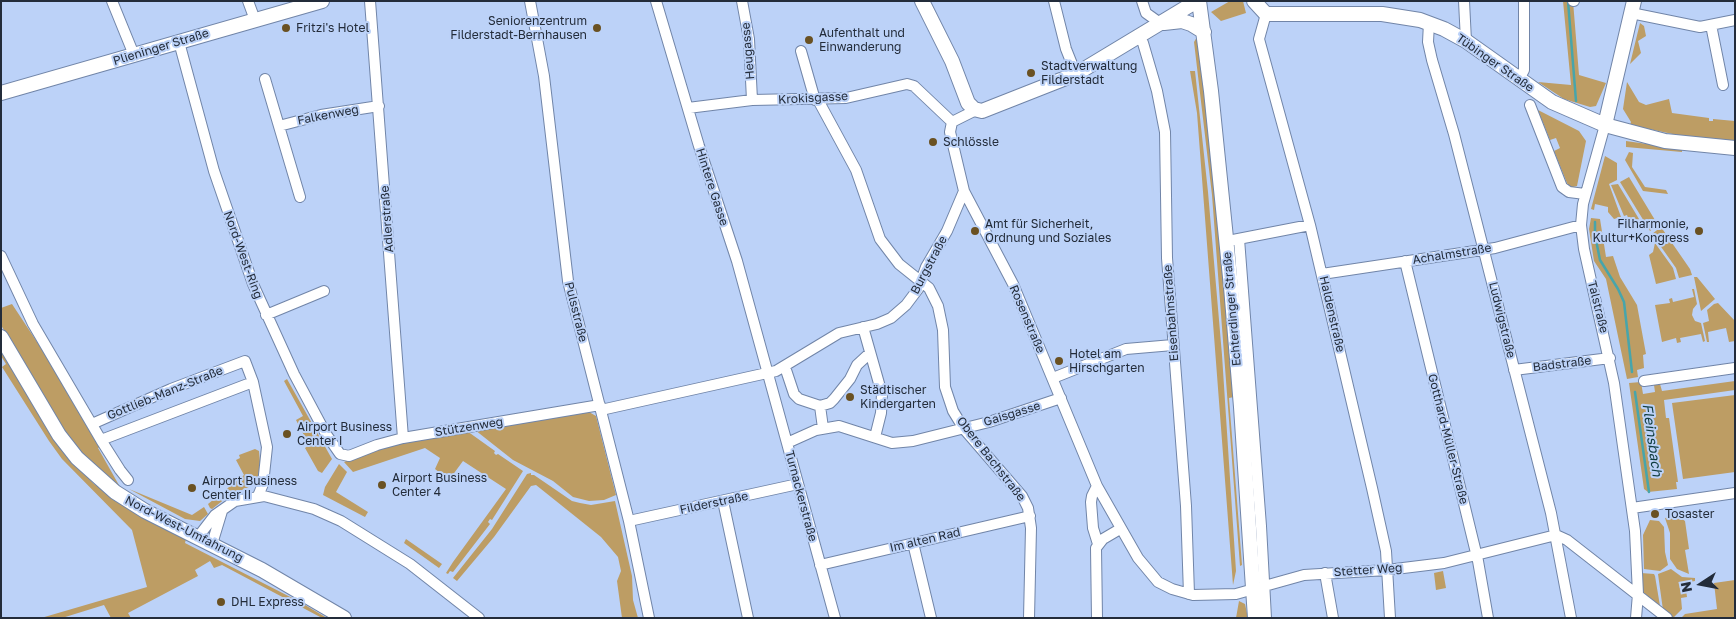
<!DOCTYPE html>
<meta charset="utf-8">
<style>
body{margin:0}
#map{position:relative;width:1736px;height:619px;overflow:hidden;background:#bcd2f8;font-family:"Golos Text",sans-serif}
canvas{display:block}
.frame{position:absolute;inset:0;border:2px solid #232c3a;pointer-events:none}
.north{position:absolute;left:1676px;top:559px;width:50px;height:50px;-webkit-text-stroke:4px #bcd2f8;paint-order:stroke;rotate:259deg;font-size:14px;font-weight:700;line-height:20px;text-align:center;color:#232c3a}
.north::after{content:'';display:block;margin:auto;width:18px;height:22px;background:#232c3a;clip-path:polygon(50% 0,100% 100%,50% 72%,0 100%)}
</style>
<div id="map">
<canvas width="1736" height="619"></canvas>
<div class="frame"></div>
<div class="north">N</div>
</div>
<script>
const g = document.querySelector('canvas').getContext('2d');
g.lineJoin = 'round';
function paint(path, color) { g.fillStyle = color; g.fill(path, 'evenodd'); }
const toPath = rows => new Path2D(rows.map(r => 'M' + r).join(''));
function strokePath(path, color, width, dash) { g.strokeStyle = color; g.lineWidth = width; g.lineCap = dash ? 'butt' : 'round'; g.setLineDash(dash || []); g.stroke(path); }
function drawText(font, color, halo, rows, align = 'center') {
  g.font = font + ' "Golos Text",sans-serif'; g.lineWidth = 4; g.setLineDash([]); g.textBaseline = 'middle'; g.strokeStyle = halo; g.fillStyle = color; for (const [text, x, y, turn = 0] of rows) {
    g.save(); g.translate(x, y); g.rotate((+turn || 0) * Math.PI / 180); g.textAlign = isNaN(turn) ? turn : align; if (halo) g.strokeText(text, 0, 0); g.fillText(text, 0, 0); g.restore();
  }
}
const green = toPath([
 [1230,1,1243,1,1246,13,1221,21,1211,12],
 [1563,1,1573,1,1579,75,1606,83,1596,106,1590,107,1564,99,1538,82,1571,85],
 [1640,23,1644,26,1646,36,1638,41,1641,53,1630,64],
 [1197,37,1214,167,1234,397,1229,398,1242,565,1240,566,1212,195,1194,42],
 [1190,71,1195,71,1208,192,1222,355,1236,571,1233,585,1197,113],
 [1627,82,1639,102,1646,105,1669,99,1672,113,1709,118,1709,121,1713,121,1713,119,1735,121,1735,141,1682,136,1630,125,1631,122,1623,109],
 [1538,110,1579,131,1586,141,1577,186,1569,188,1554,151,1560,148,1556,138,1550,140],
 [1626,141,1682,149,1682,152,1626,147],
 [1629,152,1633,153,1632,167,1645,187,1666,190,1668,194,1643,191,1625,160],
 [1605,156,1617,163,1617,180,1609,184,1621,217,1614,219,1608,212,1608,207,1595,204,1594,210,1591,209],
 [1629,177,1658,225,1650,231,1620,182],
 [1618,184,1639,219,1630,223,1627,215,1624,216,1611,185],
 [1591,218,1600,219,1606,257,1613,256,1620,277,1637,305,1646,354,1643,355,1644,368,1637,370,1638,377,1627,379,1606,279,1594,261,1589,229],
 [1661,227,1690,269,1692,275,1679,278,1676,268,1652,234],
 [1655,243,1673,268,1676,279,1656,284,1649,255,1653,252],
 [1694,277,1697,277,1715,299,1701,311],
 [1692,289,1694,289,1697,304,1693,309,1692,315,1695,321,1701,323,1705,341,1703,342,1701,334,1680,338,1681,342,1677,343,1676,338,1662,342,1655,305,1670,303,1669,299,1672,298,1673,302,1694,297],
 [1718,303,1735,321,1735,341,1729,342,1726,328,1708,332,1709,342,1707,342,1703,323,1709,321,1707,310,1714,304],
 [12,304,43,351,100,447,98,448,120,487,89,463,51,413,1,325,1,308],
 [1,348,63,449,93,483,117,502,186,539,185,543,300,602,327,618,322,618,222,565,214,568,210,561,195,570,198,576,128,613,131,618,111,618,104,605,62,618,41,618,147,587,132,530,62,459,49,441,2,367,6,364,1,356],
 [287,379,332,459,322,473,318,471,305,448,309,445,296,420,303,416,284,381],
 [1735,381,1735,390,1664,400,1666,418,1669,418,1678,482,1676,482,1677,489,1648,492,1644,489,1629,383,1641,382,1643,394,1655,392,1654,385,1660,384,1662,391],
 [1735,395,1735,472,1683,479,1672,403],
 [589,412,596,416,616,495,604,500,589,501,573,497,553,481,513,460,475,430],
 [467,431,495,451,494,453,496,455,498,454,523,471,492,520,490,519,488,522,490,524,453,572,450,571,448,574,446,573,453,562,506,489,463,461,449,480,435,469,440,458,425,448,353,472,344,462,383,446],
 [255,449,259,451,260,462,258,480,255,479,251,486,230,495,212,509,210,508,208,504,244,475,236,460,240,458,239,455],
 [339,464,347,472,336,492,368,512,365,517,323,495,325,487],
 [531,473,531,475,534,475,572,501,580,503,591,505,615,501,632,576,633,600,638,618,622,618,617,581,621,571,618,557,601,537,536,485,531,486,494,537,457,581,453,578,492,529,527,474],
 [129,489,192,515,204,507,208,514,200,521,185,519],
 [1678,516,1685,521,1689,549,1685,550,1689,574,1677,569,1670,559,1670,533,1665,518],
 [1650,520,1659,521,1664,527,1665,552,1668,565,1660,571,1644,569,1643,535],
 [406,539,442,564,439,568,404,543],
 [1671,569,1682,577,1695,578,1695,581,1685,583,1687,597,1681,598,1682,609,1673,618,1663,610,1658,574],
 [1443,571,1446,588,1436,590,1434,573],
 [1641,573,1654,574,1655,576,1660,606,1643,594,1640,588],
 [1735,580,1735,618,1682,617,1685,614,1717,609,1714,583],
 [1239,601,1245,604,1248,618,1236,618]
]);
const stream = toPath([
 [1568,1,1576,101],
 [1595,222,1595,235,1600,260,1618,289,1624,302,1632,372],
 [1635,392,1649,492]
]);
const minor = toPath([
 [112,1,134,55],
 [248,1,255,20],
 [370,1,403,438],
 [530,1,544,76,568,281,629,521,649,618],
 [656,1,699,146,737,261,835,618],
 [742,1,749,39,752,100],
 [1054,1,1066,49,1076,74],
 [1142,1,1146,13,1160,23],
 [1464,1,1466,41],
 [1573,1,1574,1],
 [1631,13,1700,27,1735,20],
 [1266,14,1259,39,1310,225,1372,488,1386,551,1390,618],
 [1429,23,1428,42,1432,60,1454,134,1551,513,1571,618],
 [1711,25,1723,85],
 [1138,36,1143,43,1157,91,1165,132,1167,258,1186,506,1189,594],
 [179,42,214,171,253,284,294,374,326,434,340,454,349,456,377,445,403,438,600,405],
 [801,51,815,100],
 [265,79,300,197],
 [1519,79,1524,70,1524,1],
 [818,100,856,170,880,239,899,264,929,288,938,306,943,330,945,387,953,411,964,429,1022,496,1028,508,1031,528,1029,618],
 [1530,105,1562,187,1569,192,1585,194],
 [688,108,752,100,846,98,907,84,914,86,952,122],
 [976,110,952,122,950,132,964,191,1013,284,1097,486,1138,558,1158,582,1172,589,1193,595,1236,594,1304,575,1387,570,1444,563,1556,535,1567,540,1667,618],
 [1605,125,1583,204,1581,225,1584,249,1614,383,1635,531,1638,594,1636,618],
 [279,126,321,115,379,106],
 [1239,239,1261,526,1266,618],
 [1233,240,1310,225],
 [1,256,33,324,101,440,253,382],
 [1405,261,1478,561,1488,618],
 [1322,274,1495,248,1581,225],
 [266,315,324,291],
 [863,327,882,394,881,413,875,437],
 [785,367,794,394,799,399,820,406,830,403,834,399,850,379,857,365,870,353],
 [1514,370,1610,358],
 [1053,378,1126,349,1173,345],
 [1644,381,1735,368],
 [820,406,823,428],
 [601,410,776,371,839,333,877,324,891,318,906,305,918,289,926,267,947,231,964,191],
 [92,424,171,389,245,361,253,382,267,447,263,484,258,496],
 [101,440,120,470,128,480],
 [787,443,816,430,839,426,892,443,913,441,989,422,1061,398],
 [1097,486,1092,496,1091,502,1093,528,1098,544],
 [723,501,748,618],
 [1632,508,1735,493],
 [629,521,798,484],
 [198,537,215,515,235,501,264,496,314,509,341,521,410,564,479,618],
 [913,543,931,618],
 [212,544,222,511],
 [820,565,1030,516],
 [1325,573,1333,618],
 [1097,618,1096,548,1103,539,1120,529]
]);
const major = toPath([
 [922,1,952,61,968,103,974,109,982,111,1076,74,1197,1],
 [1199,1,1211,91,1231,287,1241,407,1255,618],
 [1254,1,1266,14,1382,14,1420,20,1444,29,1466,41,1552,102,1605,125,1665,141,1735,148],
 [1164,23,1182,21,1191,24,1204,32],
 [1,93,322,1],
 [1605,125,1634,1],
 [1,337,59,435,77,458,115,492,145,511,262,570,344,618]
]);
const markers = [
 [286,28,5,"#6a5122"],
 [597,28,5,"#6a5122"],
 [809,40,5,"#6a5122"],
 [1031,73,5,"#6a5122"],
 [933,142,5,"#6a5122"],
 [975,231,5,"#6a5122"],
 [1699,231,5,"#6a5122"],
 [1059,361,5,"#6a5122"],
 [850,397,5,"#6a5122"],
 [287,434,5,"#6a5122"],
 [382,485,5,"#6a5122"],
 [192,488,5,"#6a5122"],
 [1655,514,5,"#6a5122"],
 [221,602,5,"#6a5122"]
];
const poiNames = [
 ["Seniorenzentrum",587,21,"right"],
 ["Filderstadt-Bernhausen",587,35,"right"],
 ["Fritzi's Hotel",296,28],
 ["Aufenthalt und",819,33],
 ["Einwanderung",819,47],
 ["Stadtverwaltung",1041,66],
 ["Filderstadt",1041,80],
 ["Schlössle",943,142],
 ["Amt für Sicherheit,",985,224],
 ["Ordnung und Soziales",985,238],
 ["Filharmonie,",1689,224,"right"],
 ["Kultur+Kongress",1689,238,"right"],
 ["Hotel am",1069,354],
 ["Hirschgarten",1069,368],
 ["Städtischer",860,390],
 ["Kindergarten",860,404],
 ["Airport Business",297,427],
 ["Center I",297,441],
 ["Airport Business",392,478],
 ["Center 4",392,492],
 ["Airport Business",202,481],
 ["Center II",202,495],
 ["Tosaster",1665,514],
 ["DHL Express",231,602]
];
const streetNames = [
 ["Plieninger Straße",161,47,-17],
 ["Heugasse",748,51,-95],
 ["Tübinger Straße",1495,63,35],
 ["Krokisgasse",813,98,-3],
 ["Falkenweg",328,115,-11],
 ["Hintere Gasse",712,187,72],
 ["Adlerstraße",387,219,-94],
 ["Achalmstraße",1452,254,-9],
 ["Nord-West-Ring",243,255,70],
 ["Burgstraße",929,265,-62],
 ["Talstraße",1598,307,76],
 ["Echterdinger Straße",1232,309,-95],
 ["Pulsstraße",576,312,76],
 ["Eisenbahnstraße",1171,313,-94],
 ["Haldenstraße",1332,314,77],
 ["Rosenstraße",1027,319,67],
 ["Ludwigstraße",1502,320,76],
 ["Badstraße",1562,364,-7],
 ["Gottlieb-Manz-Straße",165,393,-22],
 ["Gaisgasse",1012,414,-17],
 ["Stützenweg",469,427,-9],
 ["Gotthard-Müller-Straße",1448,439,76],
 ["Obere Bachstraße",991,459,52],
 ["Turnackerstraße",801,496,75],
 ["Filderstraße",714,503,-12],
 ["Nord-West-Umfahrung",184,529,27],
 ["Im alten Rad",925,540,-13],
 ["Stetter Weg",1368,570,-4]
];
const waterNames = [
 ["Fleinsbach",1652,440,82]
];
paint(green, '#bd9d64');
strokePath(stream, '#47a5ab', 2.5);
strokePath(minor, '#7185a8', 12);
strokePath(major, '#7185a8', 16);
strokePath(minor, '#fff', 10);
strokePath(major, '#fff', 14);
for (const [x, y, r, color] of markers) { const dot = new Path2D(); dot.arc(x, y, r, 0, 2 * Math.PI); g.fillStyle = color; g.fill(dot); strokePath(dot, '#bcd2f8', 2); }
drawText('12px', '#232c3a', '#bcd2f8', poiNames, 'left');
drawText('12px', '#232c3a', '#bcd2f8', streetNames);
drawText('italic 14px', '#113d40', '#bcd2f8', waterNames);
</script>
